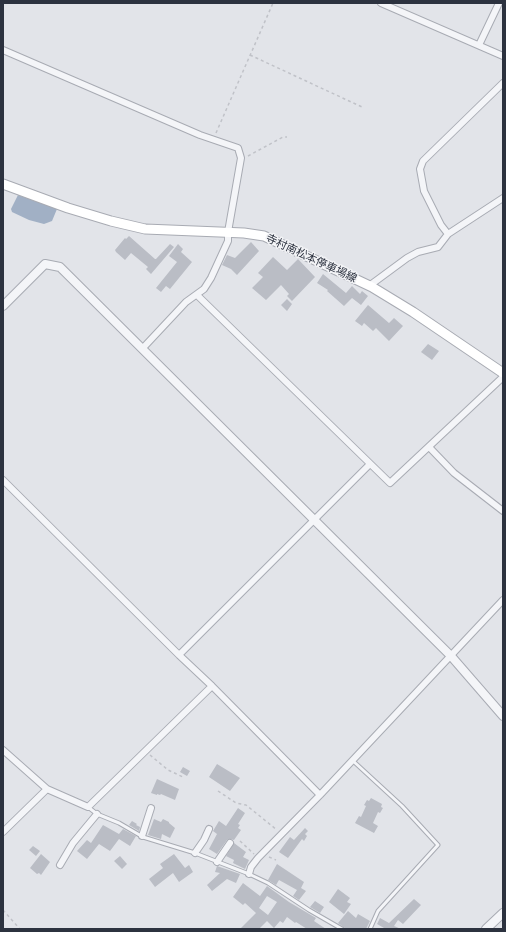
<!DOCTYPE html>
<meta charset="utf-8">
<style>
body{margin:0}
#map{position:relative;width:506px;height:932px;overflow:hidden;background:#e2e4e9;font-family:Poppins,sans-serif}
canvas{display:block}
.frame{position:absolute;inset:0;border:4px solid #2c323f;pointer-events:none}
</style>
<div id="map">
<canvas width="506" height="932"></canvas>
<div class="frame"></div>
</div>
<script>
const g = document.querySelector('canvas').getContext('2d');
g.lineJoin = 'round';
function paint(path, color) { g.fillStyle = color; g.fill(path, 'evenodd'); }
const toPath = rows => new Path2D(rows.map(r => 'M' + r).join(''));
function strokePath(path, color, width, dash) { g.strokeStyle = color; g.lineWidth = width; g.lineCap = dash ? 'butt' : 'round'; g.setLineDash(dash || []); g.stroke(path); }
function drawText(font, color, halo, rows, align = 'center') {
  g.font = font + ' Poppins,"Noto Sans JP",sans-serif'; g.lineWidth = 3; g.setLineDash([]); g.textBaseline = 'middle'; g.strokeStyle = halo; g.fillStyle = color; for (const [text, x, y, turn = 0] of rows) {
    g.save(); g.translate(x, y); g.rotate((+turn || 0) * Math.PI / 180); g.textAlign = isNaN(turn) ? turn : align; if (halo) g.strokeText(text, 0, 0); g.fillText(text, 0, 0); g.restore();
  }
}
const water = toPath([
 [18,195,57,209,52,221,44,224,29,220,12,212,11,209]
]);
const building = toPath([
 [129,236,155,259,156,259,170,244,174,247,151,274,146,269,148,267,131,253,125,260,116,252,115,250,125,238,126,239],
 [251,242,259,251,237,275,231,269,222,265,227,255,235,258],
 [178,244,183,249,181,252,192,262,170,289,166,286,161,292,156,288,177,262,169,256],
 [273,257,287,270,298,259,315,277,292,301,287,296,289,294,281,285,266,300,252,288,263,277,258,273],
 [323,274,346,293,352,286,360,294,362,291,368,296,361,305,352,298,344,306,327,291,328,290,317,283],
 [287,299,292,304,287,311,281,305],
 [368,305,389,323,394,318,403,326,389,341,376,328,373,331,364,323,362,326,355,321],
 [428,344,439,351,432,360,421,352],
 [217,764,240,778,230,791,209,777],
 [183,767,190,771,187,776,180,772],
 [157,779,179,789,175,800,161,794,160,795,157,794,157,795,151,793],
 [371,798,382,804,381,807,383,808,380,813,378,812,373,823,378,826,374,833,355,823,359,816,361,817,366,806,364,805,367,800,369,801],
 [238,808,245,813,238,824,240,825,238,828,241,830,234,840,230,839,227,840,217,854,209,849,217,834,213,831,219,821,226,826],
 [154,819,161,822,163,819,169,822,169,823,175,828,170,838,162,834,161,839,148,835],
 [132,821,137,824,136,825,140,827,139,831,129,825],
 [103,825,119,834,123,829,136,836,130,846,119,839,110,851,99,844,87,859,77,851,87,840,91,843],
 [305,828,308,831,305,834,307,836,304,841,302,839,288,858,279,852,290,837,294,840],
 [234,843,246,852,243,857,249,860,245,869,233,863,234,860,226,856],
 [33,846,40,851,36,856,29,850],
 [41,854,50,862,41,875,39,873,37,874,30,868],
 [174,854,185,868,189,865,193,872,179,882,173,873,155,887,149,879,163,868,160,864],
 [120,856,127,864,122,869,114,861],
 [277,864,304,882,301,888,306,891,299,900,293,896,297,890,279,880,276,885,268,880],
 [217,866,240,874,236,883,227,879,212,891,207,885,220,873,215,872],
 [243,883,260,896,267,886,289,902,316,918,314,921,326,929,307,929,296,922,295,923,287,917,283,923,280,921,274,928,267,921,259,929,240,929,256,913,245,903,243,905,233,897],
 [267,896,277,902,268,915,259,908],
 [338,889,350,898,347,902,351,904,344,914,329,902],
 [414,899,421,905,403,924,398,920,394,926,401,929,383,929,384,928,377,924,380,918,389,923],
 [315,901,324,907,320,913,310,907],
 [348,911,356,918,358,914,370,921,366,929,346,929,338,923]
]);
const path = toPath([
 [250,55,362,107],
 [216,133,273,3],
 [248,156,283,137,287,137],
 [150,755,168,770,183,777],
 [218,791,236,803,246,805,277,830],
 [240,841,254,854],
 [269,857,276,860],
 [3,910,20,929]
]);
const service = toPath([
 [352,760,402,806,438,845,378,911,370,929],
 [88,807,97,814,119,823,143,837,195,853,249,874,268,883,309,910,342,929]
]);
const minor = toPath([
 [381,3,503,56],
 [479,45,499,3],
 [3,50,200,135,238,148,241,158,228,232,228,241,211,278,204,289,186,302,142,349],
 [503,83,423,161,420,169,424,191,441,225,448,234,503,198],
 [369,286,407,258,418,252,438,247,448,234],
 [197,295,390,483,503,377],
 [429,447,454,473,503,511],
 [3,480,179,655,212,686,320,795],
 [179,655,370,464],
 [3,750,47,789,88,807,212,686],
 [3,832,47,789],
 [142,836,151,808],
 [195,853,204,840,209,829],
 [217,862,230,843],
 [60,865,73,843,97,814],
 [249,874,251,867,258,858,320,795,503,600]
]);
const tertiary = toPath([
 [3,306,45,264,60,267,451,656,503,716],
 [486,929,503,913]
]);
const secondary = toPath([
 [3,184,68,208,111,221,145,229,244,233,264,236,372,287,413,312,503,373]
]);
const streetNames = [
 ["寺村南松本停車場線",311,259,25]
];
paint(water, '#a1b0c5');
paint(building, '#babdc5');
strokePath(service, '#a8abb3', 5);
strokePath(minor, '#a8abb3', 8);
strokePath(tertiary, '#a8abb3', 10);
strokePath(secondary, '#a8abb3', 11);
strokePath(path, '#c0c2c8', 1.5, [3, 3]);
strokePath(service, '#f4f5f8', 3);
strokePath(minor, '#f4f5f8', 6);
strokePath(tertiary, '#f4f5f8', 8);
strokePath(secondary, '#fff', 9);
drawText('11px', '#2c323f', '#f2f3f6', streetNames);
</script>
